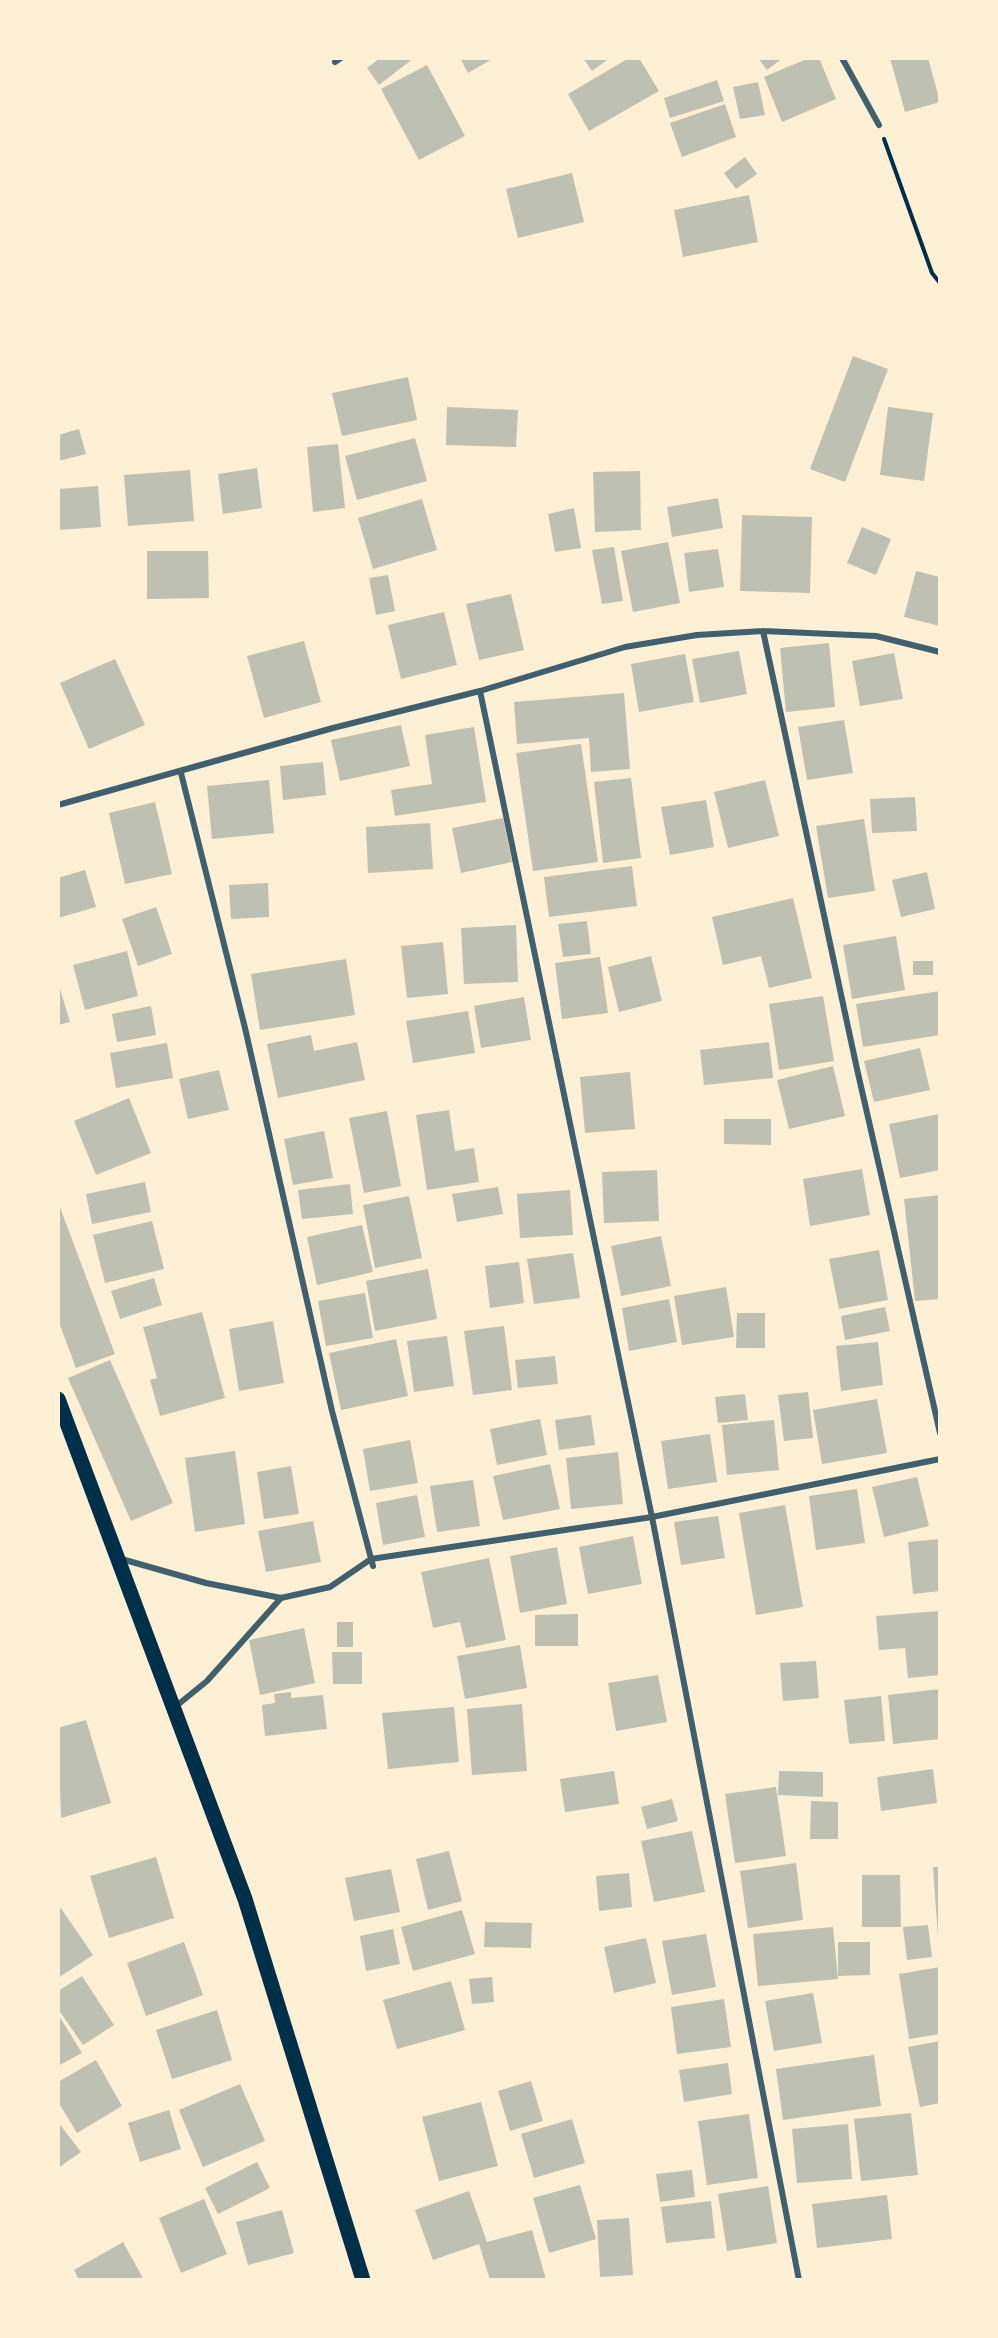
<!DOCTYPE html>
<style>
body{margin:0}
#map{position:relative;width:998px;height:2338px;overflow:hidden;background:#fdf0d5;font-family:"Open Sans",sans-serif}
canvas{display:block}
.frame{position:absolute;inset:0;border:60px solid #fdf0d5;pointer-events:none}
</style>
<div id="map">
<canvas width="998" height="2338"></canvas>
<div class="frame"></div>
</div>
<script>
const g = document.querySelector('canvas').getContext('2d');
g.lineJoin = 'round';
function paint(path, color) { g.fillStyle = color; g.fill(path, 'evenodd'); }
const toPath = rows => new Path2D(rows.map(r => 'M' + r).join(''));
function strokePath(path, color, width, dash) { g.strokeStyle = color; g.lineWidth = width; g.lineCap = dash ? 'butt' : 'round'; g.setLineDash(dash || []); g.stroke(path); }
const building = toPath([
 [380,58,414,58,379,85,367,68],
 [460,58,494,58,468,73],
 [583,58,610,58,592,71],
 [629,58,639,58,659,91,589,131,568,94],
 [758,58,783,58,767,70],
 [809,58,819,58,836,99,782,122,764,77],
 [890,58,928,58,940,102,905,112],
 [427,65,465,136,419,160,381,89],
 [717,80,724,101,670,118,664,98],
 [758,82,765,115,740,119,733,87],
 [725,104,736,137,682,157,670,123],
 [745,157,757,174,736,189,724,173],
 [572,173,584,222,518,238,506,189],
 [749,195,758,242,683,257,674,210],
 [853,356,888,369,845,482,810,469],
 [408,377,417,420,342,436,332,393],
 [447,407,518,410,516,447,446,445],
 [888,407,933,413,924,481,880,475],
 [79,429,86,454,58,461,58,435],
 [415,438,427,481,357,500,345,456],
 [338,444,345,508,313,512,307,447],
 [257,468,262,508,223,514,218,474],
 [190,470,194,521,128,526,124,475],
 [640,471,641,530,595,532,593,472],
 [98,486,101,527,58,530,58,489],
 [718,498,723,528,672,537,667,507],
 [422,499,437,550,373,569,358,518],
 [574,508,581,548,555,552,548,514],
 [742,515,812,517,810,593,740,591],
 [862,527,891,539,876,575,847,563],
 [668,542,680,603,633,612,621,551],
 [614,547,623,601,602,604,592,550],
 [718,549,724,587,689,592,684,553],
 [147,551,208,551,209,598,147,599],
 [916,571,940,577,940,626,904,617],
 [388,575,395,611,376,615,369,578],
 [511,594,524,650,479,660,466,604],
 [444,612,457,665,401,679,388,625],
 [304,641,321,702,264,718,247,656],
 [829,643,835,707,786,712,780,648],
 [739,651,747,694,700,703,692,659],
 [894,653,903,699,860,706,852,661],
 [685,654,694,702,639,712,631,664],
 [115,659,145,725,89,749,60,683],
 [624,693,630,769,591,772,589,738,517,744,514,702],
 [844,720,853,773,807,780,798,727],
 [401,725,410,766,340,781,331,740],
 [474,727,486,802,395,816,391,790,432,784,425,735],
 [581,744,598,862,533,871,516,753],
 [323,762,326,795,283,800,280,766],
 [631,778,641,858,603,863,594,782],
 [269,780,274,833,212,839,207,786],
 [765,780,779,836,728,848,714,792],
 [915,797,917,831,872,833,870,799],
 [706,800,714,847,670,855,661,807],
 [155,802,172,874,125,884,109,813],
 [503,818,512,862,461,873,452,828],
 [864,819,875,891,828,898,816,826],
 [430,823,433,869,368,873,366,827],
 [632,866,637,906,549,917,544,877],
 [85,870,96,907,58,918,58,878],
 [927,872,935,909,901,917,892,880],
 [268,883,269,917,231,919,229,885],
 [793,898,812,978,769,988,761,956,723,965,712,917],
 [156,907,172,954,138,966,122,919],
 [587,921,591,954,563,957,558,924],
 [516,925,518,982,464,984,461,928],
 [896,936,905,990,852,999,843,945],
 [443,942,448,994,407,998,401,946],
 [127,951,138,996,85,1010,73,965],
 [651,956,662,1001,619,1012,608,967],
 [600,957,608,1013,562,1019,555,963],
 [346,959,355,1015,260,1030,251,974],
 [913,961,933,961,933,975,913,975],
 [58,982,70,1022,58,1025],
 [940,991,940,1035,863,1047,856,1004],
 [823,996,834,1061,779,1070,769,1004],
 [524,997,531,1040,481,1048,474,1006],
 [151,1006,156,1035,117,1042,112,1014],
 [468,1011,475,1053,413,1063,406,1021],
 [311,1035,314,1051,357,1042,365,1080,278,1098,267,1044],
 [769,1042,773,1078,704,1085,700,1050],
 [167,1043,173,1078,116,1088,110,1053],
 [920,1048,930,1090,874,1102,864,1061],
 [833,1066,845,1116,789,1129,777,1080],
 [219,1070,229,1110,188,1119,179,1079],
 [630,1072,635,1129,585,1133,580,1077],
 [129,1098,151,1153,96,1175,74,1121],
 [449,1110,455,1151,474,1148,479,1182,427,1190,416,1115],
 [387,1111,401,1186,364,1193,349,1118],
 [940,1114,940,1170,900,1178,889,1124],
 [724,1119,771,1119,771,1145,724,1144],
 [324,1131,333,1178,293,1185,284,1139],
 [862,1169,870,1215,810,1226,803,1179],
 [657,1170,659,1221,604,1223,602,1172],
 [145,1182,151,1212,92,1224,86,1194],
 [350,1184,353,1214,302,1219,298,1190],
 [498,1187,503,1214,457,1222,452,1194],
 [570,1190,573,1235,520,1238,517,1194],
 [940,1195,940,1299,915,1301,904,1199],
 [409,1196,422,1258,375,1268,363,1205],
 [58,1202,115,1354,76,1368,58,1320],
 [152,1221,164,1269,105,1283,93,1235],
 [362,1225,373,1272,317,1285,307,1237],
 [661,1236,671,1286,621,1296,611,1246],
 [879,1250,888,1300,839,1309,829,1259],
 [573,1253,580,1298,534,1304,527,1259],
 [519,1262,524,1303,490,1308,485,1266],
 [428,1269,437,1319,375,1331,366,1281],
 [154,1278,162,1305,120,1319,111,1291],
 [726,1287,734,1337,682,1345,674,1296],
 [365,1293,373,1338,326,1346,318,1301],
 [669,1299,677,1342,629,1351,622,1308],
 [885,1307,890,1331,845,1340,841,1316],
 [202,1312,225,1398,160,1416,150,1380,157,1378,143,1327],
 [737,1313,765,1313,765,1348,736,1348],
 [273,1321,284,1383,239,1391,229,1329],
 [504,1326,512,1390,473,1395,464,1331],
 [447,1336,454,1386,414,1392,407,1341],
 [396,1339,408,1396,341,1410,329,1353],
 [878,1342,883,1385,841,1391,836,1346],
 [555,1356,558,1384,518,1388,515,1360],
 [110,1360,173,1503,131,1521,68,1378],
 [808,1392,813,1438,784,1441,778,1395],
 [745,1394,748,1420,718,1423,715,1397],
 [877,1399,887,1453,822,1464,813,1410],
 [591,1415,595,1445,559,1450,555,1420],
 [540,1419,547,1455,497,1465,490,1429],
 [774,1420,779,1470,727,1475,722,1425],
 [710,1434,717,1482,668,1489,661,1441],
 [410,1440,418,1483,370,1491,363,1449],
 [235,1451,245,1524,195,1532,185,1458],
 [618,1452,623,1504,571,1509,566,1458],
 [550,1464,560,1509,503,1520,493,1476],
 [291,1466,299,1514,264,1519,257,1472],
 [917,1477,929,1526,884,1537,872,1487],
 [473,1480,480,1526,437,1532,430,1486],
 [857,1489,865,1543,816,1550,809,1496],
 [417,1495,425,1537,383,1545,376,1503],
 [785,1505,803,1607,756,1615,739,1513],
 [718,1516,725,1558,681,1565,674,1522],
 [313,1521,321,1562,266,1572,258,1531],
 [633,1536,642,1584,588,1594,579,1547],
 [940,1539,940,1591,913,1594,908,1542],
 [557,1547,567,1604,520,1613,510,1556],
 [489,1558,506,1640,466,1648,460,1622,433,1628,421,1572],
 [940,1611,940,1675,908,1678,905,1648,879,1650,876,1616],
 [578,1614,578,1646,535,1646,535,1615],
 [337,1622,353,1622,353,1647,337,1647],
 [304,1628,315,1683,260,1695,249,1640],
 [520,1645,527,1688,465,1699,457,1656],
 [332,1652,362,1652,362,1684,333,1684],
 [816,1661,819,1698,783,1701,780,1663],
 [658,1675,667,1722,616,1731,608,1683],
 [940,1689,940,1739,893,1744,888,1695],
 [291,1692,291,1698,323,1695,327,1729,265,1736,262,1705,275,1703,274,1694],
 [881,1696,885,1741,849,1744,844,1700],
 [522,1704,527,1771,472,1775,467,1709],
 [454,1707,459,1762,388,1769,382,1713],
 [86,1720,111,1803,61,1818,58,1728],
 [933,1769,937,1803,881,1811,877,1777],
 [614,1771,619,1804,565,1812,560,1779],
 [779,1771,823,1772,823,1797,778,1795],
 [776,1787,786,1856,735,1863,725,1794],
 [672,1799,678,1821,647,1829,641,1807],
 [811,1801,838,1802,838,1839,810,1839],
 [692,1831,705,1892,654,1902,641,1841],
 [449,1851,462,1901,428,1910,416,1859],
 [156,1857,174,1918,109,1938,90,1876],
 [796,1863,803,1920,748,1928,740,1871],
 [933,1867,940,1867,940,1937,938,1937],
 [391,1869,400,1912,354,1921,345,1878],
 [629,1873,632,1907,599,1911,596,1876],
 [862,1875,900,1875,901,1927,862,1927],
 [58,1904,93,1955,58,1978],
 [462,1910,475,1954,413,1971,401,1927],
 [485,1922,532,1923,531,1948,484,1947],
 [928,1925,932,1957,907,1960,903,1927],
 [833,1927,838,1979,758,1986,753,1934],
 [393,1929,400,1964,366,1971,360,1936],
 [706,1934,716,1987,672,1995,662,1941],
 [646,1938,656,1983,614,1993,604,1947],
 [184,1942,203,1995,146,2016,127,1963],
 [838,1942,870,1942,870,1975,838,1976],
 [940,1967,940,2034,909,2039,899,1974],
 [82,1976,114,2025,83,2045,58,2009,58,1991],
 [492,1977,494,2002,472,2004,469,1979],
 [451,1981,465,2030,397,2049,383,2000],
 [813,1993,822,2043,774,2051,765,2001],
 [724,1999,731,2047,677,2054,671,2007],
 [217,2010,232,2060,172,2079,156,2030],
 [58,2014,82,2053,58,2066],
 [940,2041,940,2103,920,2107,908,2047],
 [874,2055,881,2106,783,2120,776,2069],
 [96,2060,122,2106,77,2133,58,2102,58,2082],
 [728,2063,732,2094,684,2102,679,2070],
 [531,2081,543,2121,510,2131,498,2091],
 [240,2084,265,2141,203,2167,179,2110],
 [481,2102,498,2166,439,2181,422,2117],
 [169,2110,181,2149,140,2162,128,2123],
 [911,2113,918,2175,861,2181,854,2119],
 [749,2114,758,2178,707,2185,698,2121],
 [572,2119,585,2163,534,2178,521,2134],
 [58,2122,81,2152,58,2168],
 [848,2124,852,2179,797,2183,792,2129],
 [257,2162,270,2188,218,2214,205,2188],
 [692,2170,695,2197,660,2202,656,2174],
 [580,2185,596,2239,549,2253,533,2198],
 [768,2186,777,2243,727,2251,718,2194],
 [469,2191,487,2242,532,2230,546,2280,490,2280,479,2244,433,2260,415,2210],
 [887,2195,892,2239,817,2248,812,2204],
 [204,2199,227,2254,181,2273,159,2218],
 [711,2201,715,2238,666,2243,661,2207],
 [282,2210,294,2253,248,2265,236,2222],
 [629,2218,633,2275,600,2277,597,2220],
 [123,2242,144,2280,79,2280,74,2270]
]);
const path = toPath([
 [884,139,932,273,940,283]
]);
const minor = toPath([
 [842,58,879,125],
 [335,62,341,58],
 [763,631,857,1069,940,1433],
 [480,691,652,1517,799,2280],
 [181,773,245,1028,332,1411,373,1566],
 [58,805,333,728,480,691,625,647,697,635,763,631,876,636,940,652],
 [118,1558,206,1583,281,1598,330,1587,371,1559,652,1517,940,1459],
 [175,1707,207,1681,281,1598]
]);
const primary = toPath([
 [58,1399,245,1899,363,2280]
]);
paint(building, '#bec0b2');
strokePath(path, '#003049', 4);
strokePath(minor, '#3f606c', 6);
strokePath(primary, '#003049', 15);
</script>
